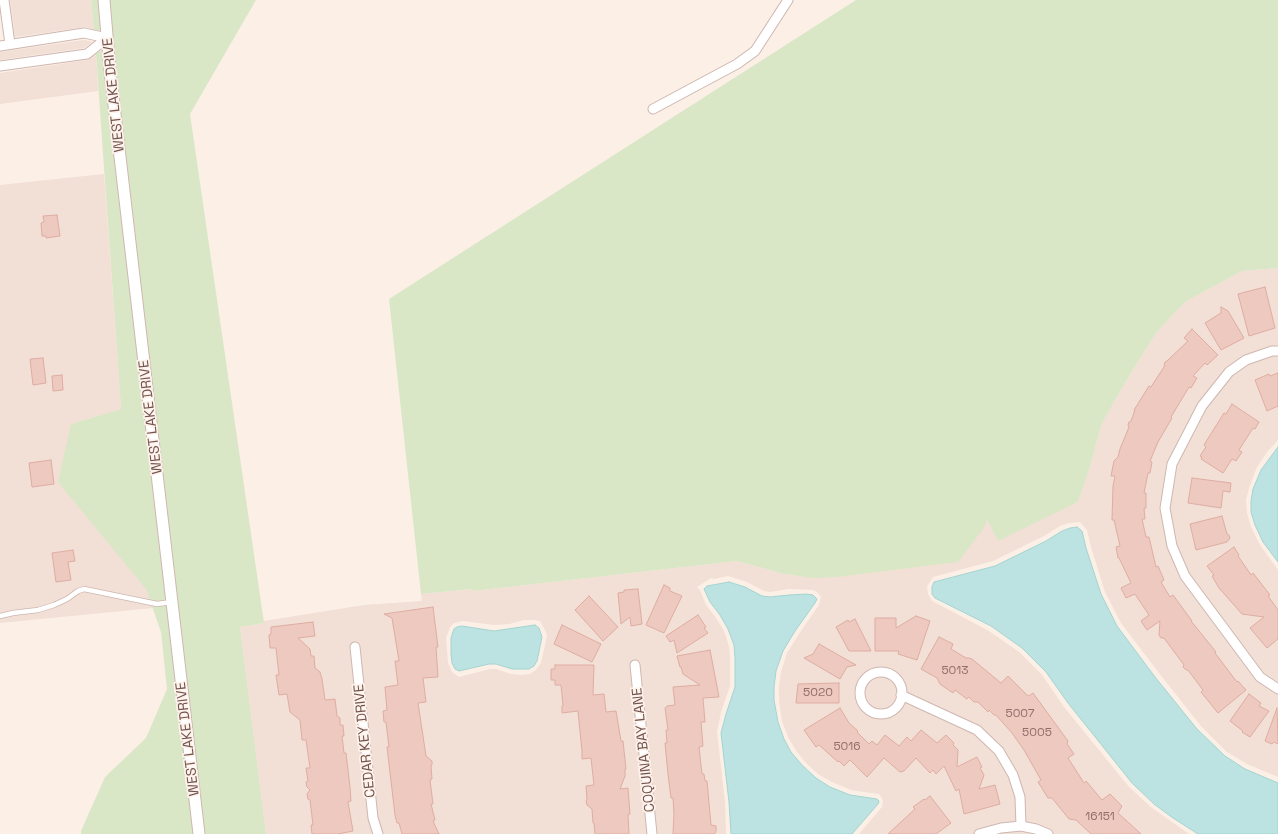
<!DOCTYPE html>
<style>
body{margin:0}
canvas{display:block;background:#fbefe6}
</style>
<canvas width="1278" height="834"></canvas>
<script>
const g = document.querySelector('canvas').getContext('2d');
g.lineJoin = 'round';
function paint(path, color) { g.fillStyle = color; g.fill(path, 'evenodd'); }
const toPath = rows => new Path2D(rows.map(r => 'M' + r).join(''));
function strokePath(path, color, width, dash) { g.strokeStyle = color; g.lineWidth = width; g.lineCap = dash ? 'butt' : 'round'; g.setLineDash(dash || []); g.stroke(path); }
function drawText(font, color, halo, rows, align = 'center') {
  g.font = font + ' "Space Grotesk",sans-serif'; g.lineWidth = 3.5; g.setLineDash([]); g.textBaseline = 'middle'; g.strokeStyle = halo; g.fillStyle = color; for (const [text, x, y, turn = 0] of rows) {
    g.save(); g.translate(x, y); g.rotate((+turn || 0) * Math.PI / 180); g.textAlign = isNaN(turn) ? turn : align; if (halo) g.strokeText(text, 0, 0); g.fillText(text, 0, 0); g.restore();
  }
}
const residential = toPath([
 [10,0,91,0,94,30,85,27,15,37],
 [84,40,93,42,84,48,0,60,0,52],
 [96,54,98,91,0,104,0,73,87,60],
 [104,174,121,409,71,424,146,589,153,608,0,623,0,185],
 [1278,268,1278,440,1267,452,1257,467,1249,488,1246,500,1247,513,1251,527,1260,545,1278,570,1278,777,1247,764,1227,752,1201,726,1159,673,1121,623,1105,592,1091,547,1087,530,1080,522,1069,523,1060,526,1044,536,993,561,933,577,927,586,928,594,932,601,989,631,1019,652,1042,675,1064,707,1129,787,1152,808,1189,834,859,834,882,807,883,801,882,798,879,794,851,790,832,782,818,774,805,762,795,749,788,737,782,721,779,700,779,687,781,672,787,653,799,634,819,605,821,597,817,592,813,590,788,589,770,592,764,591,747,582,728,576,714,579,711,578,697,587,700,590,706,605,716,618,724,631,729,646,730,658,730,686,721,712,717,732,725,802,726,834,266,834,240,627,264,623,264,621,364,605,422,601,421,594,473,589,473,591,737,561,784,574,814,578,818,578,987,520,998,540,1078,502,1089,470,1102,423,1128,378,1156,333,1185,302,1242,271],
 [524,620,535,620,540,621,545,630,547,636,541,663,536,670,530,674,521,675,511,674,496,669,490,669,459,677,452,672,448,663,446,638,450,627,454,623,463,621,494,625,509,624]
]);
const green = toPath([
 [91,0,99,0,101,31,94,30],
 [109,0,256,0,190,114,264,623,240,627,266,834,204,834,116,71,113,42,114,40,113,37,113,34,112,34],
 [856,0,1278,0,1278,268,1242,271,1185,302,1156,333,1128,378,1102,423,1089,470,1078,502,998,541,987,520,983,529,958,562,838,577,813,578,784,574,737,561,473,591,472,589,421,594,389,299],
 [103,49,194,834,81,834,81,831,105,777,146,738,167,689,161,632,146,589,58,482,71,424,121,409,96,54]
]);
const water = toPath([
 [1278,447,1278,562,1263,542,1255,525,1251,512,1251,501,1253,489,1261,470,1278,447],
 [1077,527,1082,531,1086,548,1101,594,1117,626,1155,677,1197,729,1225,756,1245,769,1278,783,1278,834,1198,834,1173,818,1154,804,1132,783,1068,703,1046,672,1022,648,991,626,935,598,932,594,932,587,934,582,995,566,1046,541,1062,531,1070,528,1077,527],
 [729,582,745,587,762,596,770,597,789,595,806,594,813,595,817,599,815,603,795,631,783,651,776,671,774,687,774,700,778,722,784,739,791,752,802,765,816,778,830,787,850,795,877,799,879,801,878,804,852,834,731,834,729,802,721,733,726,714,735,687,735,658,734,645,728,629,720,615,710,602,704,589,707,586,729,582],
 [535,625,539,628,542,637,537,661,534,666,529,669,512,669,496,664,489,664,459,671,455,669,452,663,451,654,451,638,454,629,457,627,462,626,494,631,535,625]
]);
const building = toPath([
 [57,215,60,236,46,238,46,236,42,236,41,223,44,222,43,216,57,215],
 [1265,287,1275,328,1249,336,1238,294,1265,287],
 [1221,307,1228,311,1244,338,1221,350,1205,323,1221,313,1221,307],
 [1192,329,1218,355,1207,365,1205,363,1193,376,1197,378,1191,388,1189,387,1171,417,1172,418,1158,442,1150,461,1152,462,1150,473,1148,473,1144,493,1146,493,1146,508,1144,508,1145,519,1142,519,1146,537,1149,537,1156,567,1158,566,1164,580,1161,582,1170,597,1173,595,1192,621,1191,621,1216,652,1215,653,1237,682,1238,681,1246,690,1218,713,1201,692,1203,690,1188,670,1186,670,1183,667,1184,665,1164,638,1161,638,1159,635,1160,621,1147,630,1141,621,1149,615,1135,594,1126,598,1121,588,1131,583,1119,558,1118,558,1116,547,1120,546,1114,520,1112,520,1113,486,1115,476,1111,476,1114,461,1118,457,1120,449,1129,427,1128,425,1129,422,1131,421,1135,410,1134,410,1149,386,1151,387,1164,367,1165,362,1167,361,1188,341,1184,338,1192,329],
 [43,358,46,383,33,385,30,359,43,358],
 [1278,373,1278,406,1267,411,1255,380,1269,374,1270,376,1278,373],
 [62,375,63,390,53,391,52,376,62,375],
 [1232,404,1259,422,1255,429,1253,428,1239,450,1242,452,1236,461,1232,459,1223,473,1201,459,1202,457,1200,456,1206,447,1204,445,1224,413,1226,414,1232,404],
 [51,460,54,484,32,487,29,463,51,460],
 [1192,478,1231,483,1230,492,1223,491,1221,508,1188,503,1192,478],
 [1222,516,1227,534,1229,535,1230,538,1227,542,1196,550,1190,524,1222,516],
 [1234,547,1239,555,1238,556,1251,575,1253,573,1270,595,1268,596,1278,610,1278,639,1267,648,1250,628,1264,617,1242,614,1219,588,1212,576,1214,575,1207,566,1234,547],
 [73,550,75,561,68,562,71,580,56,582,52,553,73,550],
 [664,585,670,588,670,591,682,596,664,633,646,625,664,585],
 [638,589,642,624,631,626,630,617,621,624,618,593,624,592,624,590,638,589],
 [589,596,618,627,603,641,575,610,589,596],
 [433,607,438,647,436,647,438,677,423,678,426,702,418,703,426,756,432,761,432,765,431,766,432,779,430,780,433,804,431,804,435,820,433,821,439,834,402,834,399,823,397,823,395,815,387,747,389,747,386,722,384,722,383,711,387,710,385,687,398,685,395,661,399,661,392,618,384,614,433,607],
 [698,615,706,627,704,628,708,633,677,653,674,640,670,642,666,636,698,615],
 [916,616,930,621,917,660,898,654,899,651,875,651,875,618,896,618,896,628,916,616],
 [855,619,871,651,849,651,836,627,848,620,849,622,855,619],
 [313,622,315,636,298,638,310,649,311,656,314,656,315,668,320,672,322,679,325,700,335,699,337,716,340,718,340,725,343,725,344,736,342,736,344,753,346,753,350,787,351,801,348,802,353,831,338,834,312,834,311,825,313,825,310,800,308,799,307,794,310,790,307,787,306,782,308,781,306,768,310,768,306,740,302,740,300,720,290,712,287,694,279,695,276,675,279,675,276,648,270,648,269,635,271,634,271,627,313,622],
 [562,625,601,644,592,662,554,644,562,625],
 [939,637,953,644,951,649,966,658,969,658,972,659,1001,683,1008,676,1027,695,1029,696,1033,693,1068,741,1067,744,1074,754,1068,758,1084,783,1086,781,1102,800,1110,794,1122,806,1118,813,1141,834,1091,834,1076,820,1069,819,1052,798,1048,798,1038,782,1041,780,1024,750,1012,733,996,715,994,715,989,710,988,712,978,702,974,702,969,697,967,699,955,690,953,693,940,684,937,678,921,669,939,637],
 [819,644,856,665,847,667,840,679,804,658,813,654,819,644],
 [710,650,719,697,703,698,705,722,701,722,703,746,699,747,702,774,704,774,705,781,707,781,711,825,716,826,716,832,714,834,673,834,674,814,673,798,671,798,668,774,665,743,667,743,666,730,668,730,665,708,667,706,675,705,673,687,700,685,683,674,681,667,680,667,677,656,710,650],
 [555,665,594,665,593,695,604,694,606,712,616,711,621,741,623,741,626,769,625,769,625,776,620,789,628,788,630,814,628,815,629,834,595,834,594,823,593,823,592,809,587,805,586,800,587,799,586,786,594,785,591,758,582,759,582,751,578,711,562,713,562,706,563,705,561,685,555,685,555,680,551,680,551,669,555,669,555,665],
 [839,683,839,703,796,703,798,684,839,683],
 [1249,694,1261,703,1259,706,1269,711,1250,737,1242,732,1243,731,1230,721,1249,694],
 [840,708,849,723,858,731,857,732,869,744,872,741,877,745,885,735,899,746,907,737,911,741,921,730,937,743,946,735,954,743,953,745,958,750,957,767,977,757,982,767,980,768,984,775,979,789,995,785,1000,804,964,814,959,789,956,791,944,766,936,774,933,770,930,773,916,758,904,771,900,772,884,758,867,777,850,760,844,766,839,761,838,762,819,745,816,747,804,730,840,708],
 [1277,708,1278,744,1274,742,1272,744,1265,741,1277,708],
 [930,796,951,823,936,834,888,834,915,809,913,807,924,799,925,800,930,796]
]);
const service = toPath([
 [0,616,13,613,38,610,54,605,67,599,78,591,84,589,157,604,172,602]
]);
const minor = toPath([
 [4,0,10,44],
 [0,46,84,33,107,38],
 [0,66,87,54,107,38],
 [653,109,737,64,755,51,788,0],
 [1278,351,1272,351,1246,360,1229,372,1202,406,1172,464,1165,508,1172,546,1185,576,1260,677,1278,689],
 [355,647,373,818,378,834],
 [635,665,652,834],
 '860 693a21 21 0 1 1 42 0a21 21 0 1 1-42 0Z',
 [901,695,977,730,999,751,1013,775,1020,797,1021,826],
 [979,834,1001,828,1021,826,1036,829,1048,834]
]);
const tertiary = toPath([
 [104,0,110,71,199,834]
]);
const numberNames = [
 ["5013",955,671],
 ["5020",818,693],
 ["5007",1020,714],
 ["5005",1037,733],
 ["5016",847,747],
 ["16151",1100,817]
];
const streetNames = [
 ["WEST LAKE DRIVE",114,95,-96],
 ["WEST LAKE DRIVE",151,417,-97],
 ["WEST LAKE DRIVE",188,739,-97],
 ["CEDAR KEY DRIVE",365,741,-96],
 ["COQUINA BAY LANE",644,750,-96]
];
paint(residential, '#f2dfd5');
paint(green, '#dae7c6');
paint(water, '#bce3e1');
strokePath(water, '#a3d4d1', 1);
paint(building, '#eec9c0');
strokePath(building, '#dfada2', 1);
strokePath(service, '#ceb7b0', 6);
strokePath(minor, '#ceb7b0', 11);
strokePath(tertiary, '#ceb7b0', 13);
strokePath(service, '#fff', 4.5);
strokePath(minor, '#fff', 9);
strokePath(tertiary, '#fff', 11);
drawText('12px', '#91706a', null, numberNames);
drawText('14px', '#72534d', '#fef3ec', streetNames);
</script>
